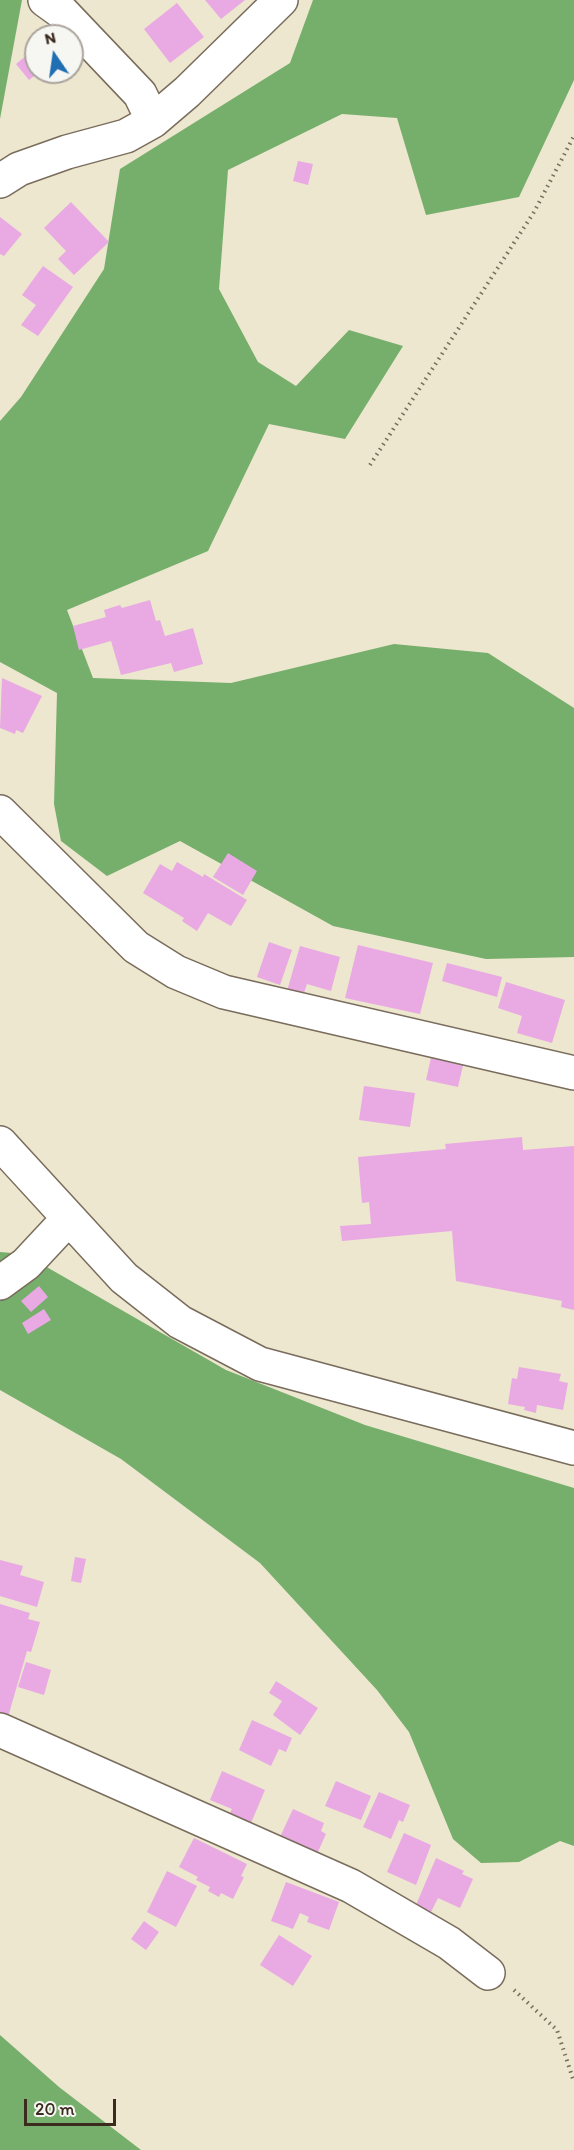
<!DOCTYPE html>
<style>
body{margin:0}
#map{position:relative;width:574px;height:2150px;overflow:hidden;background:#ece7ce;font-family:Itim,sans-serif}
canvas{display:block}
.north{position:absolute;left:24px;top:24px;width:60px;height:60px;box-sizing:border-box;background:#f6f6f2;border:2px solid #aba49d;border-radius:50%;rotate:347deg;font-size:16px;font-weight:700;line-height:24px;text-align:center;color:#3b2a1e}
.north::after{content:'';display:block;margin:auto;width:21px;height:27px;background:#1f6fb2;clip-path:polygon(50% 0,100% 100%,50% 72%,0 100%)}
.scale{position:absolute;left:24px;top:2099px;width:92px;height:27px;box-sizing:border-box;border:3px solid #3b2a1e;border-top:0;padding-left:8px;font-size:18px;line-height:21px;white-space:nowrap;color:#3b2a1e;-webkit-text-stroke:4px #f6f6f2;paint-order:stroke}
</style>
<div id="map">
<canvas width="574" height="2150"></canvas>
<div class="north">N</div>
<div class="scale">20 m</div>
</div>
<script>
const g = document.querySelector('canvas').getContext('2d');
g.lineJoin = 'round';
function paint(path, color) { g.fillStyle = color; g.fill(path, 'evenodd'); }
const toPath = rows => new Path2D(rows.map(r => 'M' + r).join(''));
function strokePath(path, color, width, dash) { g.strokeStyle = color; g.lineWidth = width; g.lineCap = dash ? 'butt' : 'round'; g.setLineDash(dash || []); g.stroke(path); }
const forest = toPath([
 [0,0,22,0,0,119],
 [313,0,574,0,574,80,519,197,426,215,397,118,342,114,228,170,219,289,258,362,296,386,349,330,403,346,345,439,269,424,208,551,67,610,93,678,231,683,394,644,488,653,574,708,574,957,486,959,333,926,180,841,107,876,61,841,54,804,57,693,0,662,0,421,21,397,104,269,120,169,290,63],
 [0,1252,24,1254,226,1370,365,1425,574,1488,574,1846,560,1841,519,1862,481,1863,453,1839,409,1732,377,1690,260,1563,121,1459,0,1390],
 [0,2035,59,2087,141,2150,0,2150]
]);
const building = toPath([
 [205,0,245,0,221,19],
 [177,3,204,37,170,63,144,29],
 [34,49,36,72,39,72,29,80,16,64],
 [298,161,313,164,308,185,293,181],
 [71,202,109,242,74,275,58,259,66,251,44,228],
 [0,217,22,234,4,256,0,254],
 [43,266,73,287,38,336,21,325,36,305,22,295],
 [150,600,156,621,160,620,165,636,193,628,203,664,174,672,171,663,121,675,111,641,79,650,73,626,106,617,104,610,120,605,122,608],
 [2,678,42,696,23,733,16,730,15,734,0,728],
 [228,853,257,871,243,895,213,877],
 [177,862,203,877,204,874,247,900,231,926,208,913,197,931,182,921,184,918,143,893,160,864,172,871],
 [269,942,292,950,280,985,257,977],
 [358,945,433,963,420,1014,345,998],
 [300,946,340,957,331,991,307,984,303,996,287,991],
 [447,963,502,977,497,997,442,981],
 [506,982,565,1000,552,1043,517,1033,522,1016,498,1008],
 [432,1053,464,1061,458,1087,426,1080],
 [364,1086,415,1093,410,1127,359,1120],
 [522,1137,523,1150,574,1146,574,1310,561,1307,562,1301,456,1281,452,1231,342,1241,340,1226,371,1224,369,1202,362,1203,358,1157,446,1149,445,1144],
 [39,1286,48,1297,31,1312,21,1301],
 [44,1309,51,1320,28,1334,22,1323],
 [519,1367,561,1374,559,1381,568,1383,563,1410,537,1405,536,1413,524,1410,525,1407,508,1404,512,1378,517,1379],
 [75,1557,86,1559,81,1583,71,1581],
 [0,1560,23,1566,20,1575,44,1582,37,1607,0,1596],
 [0,1604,30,1613,28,1619,40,1622,31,1652,27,1651,8,1717,0,1715],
 [26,1662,51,1670,44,1695,18,1687],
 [276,1681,318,1708,300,1735,273,1715,282,1701,269,1693],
 [252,1720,292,1738,286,1752,279,1749,271,1766,239,1750],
 [222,1771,265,1790,248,1830,226,1821,232,1809,210,1800],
 [336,1781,371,1796,361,1820,325,1806],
 [379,1792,410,1805,403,1822,399,1820,391,1839,363,1827],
 [293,1809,324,1823,321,1831,326,1834,317,1854,280,1837],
 [404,1833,431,1845,416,1885,387,1872],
 [194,1838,247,1864,241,1876,244,1877,233,1899,221,1893,219,1897,208,1891,210,1887,196,1880,198,1877,179,1867],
 [436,1858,464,1871,462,1874,473,1879,460,1908,438,1898,431,1912,416,1905],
 [167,1871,197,1886,176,1927,147,1912],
 [286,1882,339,1902,329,1930,307,1922,309,1917,300,1913,293,1929,271,1921],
 [144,1921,159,1932,146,1950,131,1939],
 [279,1935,312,1956,293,1986,260,1965]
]);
const path = toPath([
 [370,465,534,212,574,136],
 [514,1990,557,2030,574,2082]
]);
const minor = toPath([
 [45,0,63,13,140,94,153,121],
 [0,181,19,169,67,152,126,136,153,121,187,92,281,0],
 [0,812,136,947,176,972,224,992,574,1073],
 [0,1143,124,1278,180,1322,260,1364,574,1448],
 [0,1283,26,1264,69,1218],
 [0,1730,351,1886,449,1943,488,1973]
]);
paint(forest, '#76ae6c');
paint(building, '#e9a9e3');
strokePath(minor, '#796c5c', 36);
strokePath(path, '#796c5c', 4, [1.5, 4.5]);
strokePath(minor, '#fff', 33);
</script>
